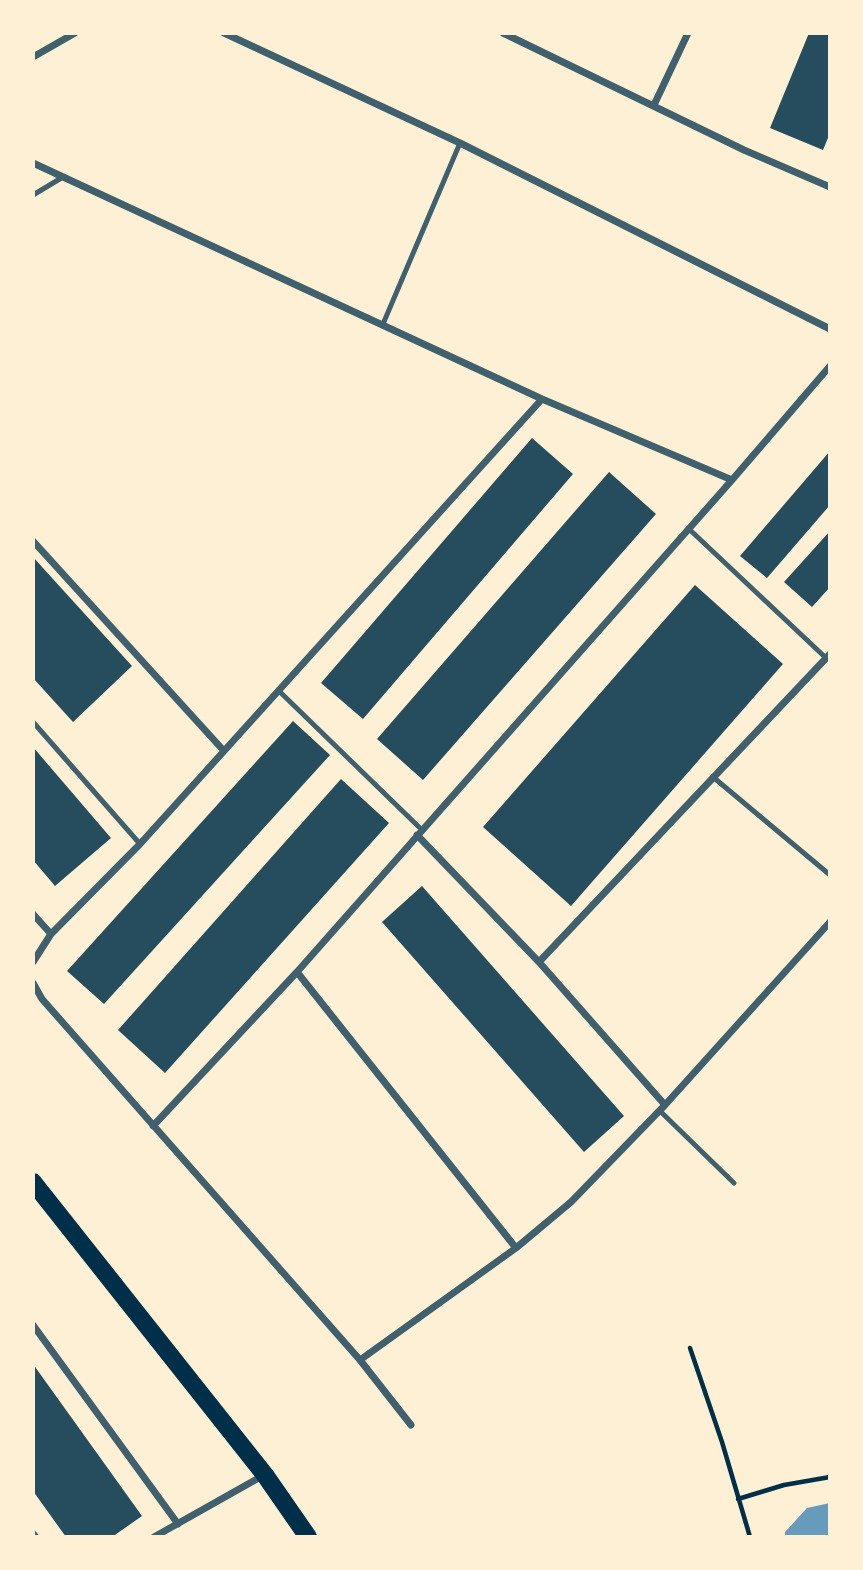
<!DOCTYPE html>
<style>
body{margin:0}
#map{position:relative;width:863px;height:1570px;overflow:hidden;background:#fdf0d5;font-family:"Exo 2",sans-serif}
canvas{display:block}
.frame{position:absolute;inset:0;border:35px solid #fdf0d5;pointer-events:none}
</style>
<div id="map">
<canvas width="863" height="1570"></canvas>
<div class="frame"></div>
</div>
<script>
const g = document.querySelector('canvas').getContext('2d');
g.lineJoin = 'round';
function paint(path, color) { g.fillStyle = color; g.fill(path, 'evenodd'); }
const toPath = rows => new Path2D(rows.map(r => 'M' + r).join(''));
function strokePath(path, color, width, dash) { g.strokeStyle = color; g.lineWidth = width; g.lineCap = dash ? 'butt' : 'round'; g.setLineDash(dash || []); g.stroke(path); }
const water = toPath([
 [830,1503,830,1537,785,1537,785,1532,807,1508]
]);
const building = toPath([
 [809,33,830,33,830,133,823,150,770,128],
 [532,438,573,474,363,719,321,683],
 [830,451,830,505,767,578,740,556],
 [609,472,656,514,423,780,377,739],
 [830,531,830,587,812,607,784,582],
 [33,557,132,666,73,722,33,678],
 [695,585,783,664,571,906,483,827],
 [293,721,330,755,104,1004,67,971],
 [33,747,111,838,55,886,33,860],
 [341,779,389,823,165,1073,118,1030],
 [422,886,624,1116,584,1152,382,922],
 [33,1364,142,1516,112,1537,66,1537,33,1491]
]);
const path = toPath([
 [690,1348,722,1442,750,1537],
 [738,1499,784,1485,830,1477]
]);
const service = toPath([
 [33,195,63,177],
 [383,324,460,143],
 [689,529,826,658],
 [278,690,421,829],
 [33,722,140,844],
 [713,777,830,875],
 [660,1111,734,1183],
 [33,1532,37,1537]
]);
const minor = toPath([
 [224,33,460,143,830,329],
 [503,33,744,150,830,187],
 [33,57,75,33],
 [654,105,688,33],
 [33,163,542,399,732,480],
 [33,541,224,751],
 [417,835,539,962,665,1105],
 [33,914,51,934],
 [33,962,51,934,140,844,542,399],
 [539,962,830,654],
 [297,972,516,1248],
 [33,983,42,999,360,1360,516,1248,571,1202,665,1105,830,922],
 [153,1126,297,972,732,480,830,366],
 [33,1325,178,1524],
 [360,1360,411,1425],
 [154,1537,264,1475]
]);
const primary = toPath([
 [33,1182,265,1475,308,1537]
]);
paint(water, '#669bbc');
paint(building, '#264d5e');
strokePath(path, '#003049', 4.5);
strokePath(service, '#3f606c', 5);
strokePath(minor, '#3f606c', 7);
strokePath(primary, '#003049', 18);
</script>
